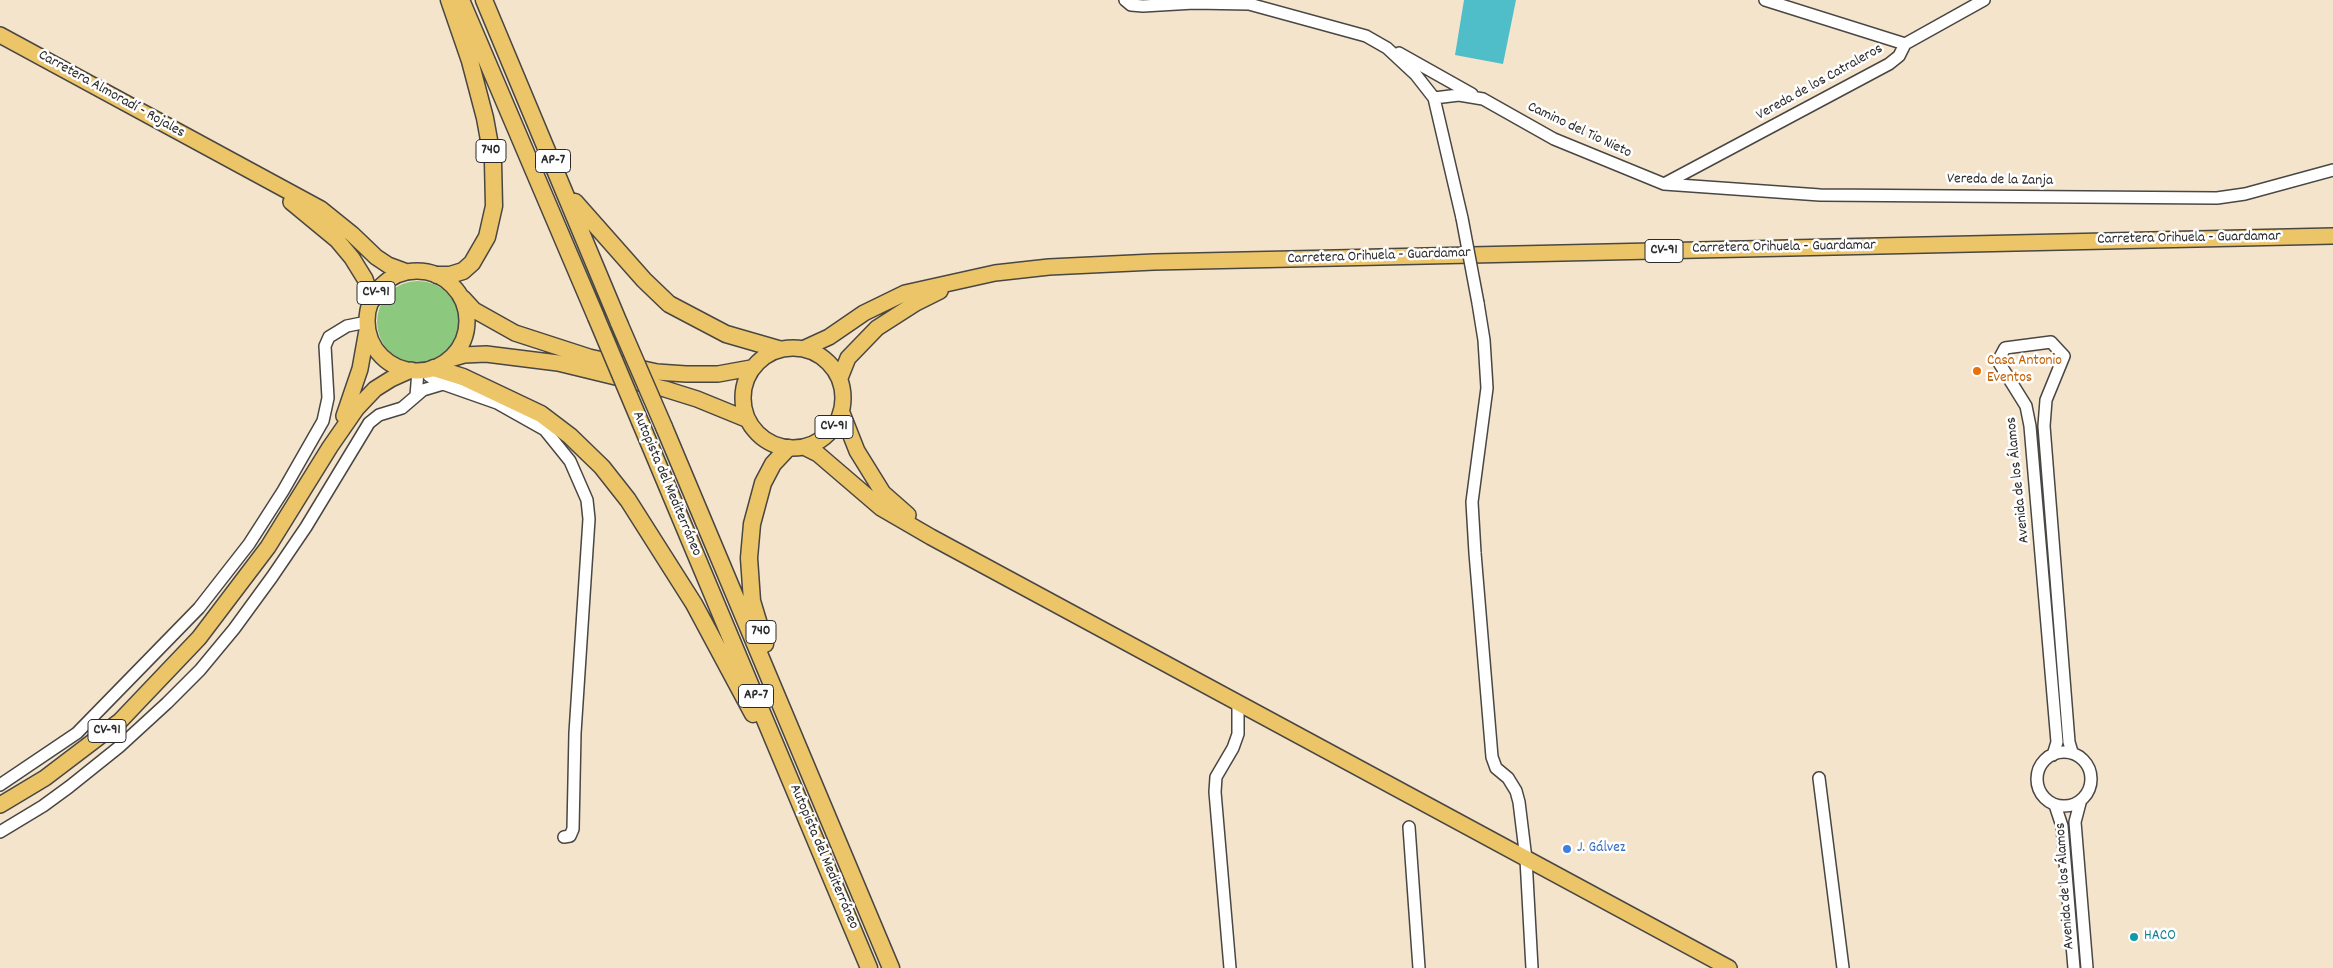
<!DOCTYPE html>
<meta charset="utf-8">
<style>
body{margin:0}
canvas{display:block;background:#f5e4cc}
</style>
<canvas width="2333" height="968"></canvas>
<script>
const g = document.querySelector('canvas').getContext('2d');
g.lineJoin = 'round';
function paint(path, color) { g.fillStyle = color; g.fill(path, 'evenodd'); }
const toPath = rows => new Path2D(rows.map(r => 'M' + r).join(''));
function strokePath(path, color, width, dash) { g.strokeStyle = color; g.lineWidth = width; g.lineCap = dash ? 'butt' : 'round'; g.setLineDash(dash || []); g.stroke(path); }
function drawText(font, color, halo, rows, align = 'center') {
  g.font = font + ' Dekko,sans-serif'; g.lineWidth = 5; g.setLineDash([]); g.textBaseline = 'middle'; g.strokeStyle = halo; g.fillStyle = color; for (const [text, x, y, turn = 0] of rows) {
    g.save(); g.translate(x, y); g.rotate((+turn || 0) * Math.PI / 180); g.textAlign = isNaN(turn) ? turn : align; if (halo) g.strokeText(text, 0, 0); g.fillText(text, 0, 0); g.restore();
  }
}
const green = toPath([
 '377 322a41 41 0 1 1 82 0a41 41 0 1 1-82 0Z'
]);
const water = toPath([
 [1464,0,1516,0,1503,64,1455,55]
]);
const minor = toPath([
 [1125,0,1131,5,1143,6,1194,3,1249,4,1366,36,1387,48,1416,75,1434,98,1462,218],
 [1765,0,1905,44],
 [1399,53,1472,94],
 [1434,98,1459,95,1483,99,1554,139,1664,184,1820,195,2217,198,2245,194,2333,170],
 [1664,184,1889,64,1899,56,1905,44,1984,0],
 [1478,303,1484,340,1487,388,1472,502,1475,553,1492,757,1496,768,1508,778,1516,791,1519,802,1526,859,1532,968],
 [429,376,443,384,497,403,545,430,570,461,587,500,589,519,575,733,573,829,570,836,564,837],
 [416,396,418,371],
 '2037 779a27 27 0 1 1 54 0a27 27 0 1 1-54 0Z',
 [2053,755,2057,742,2030,426,2026,406,1998,361,2005,348,2051,342,2064,356,2046,400,2044,426,2069,742,2072,752],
 [1819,778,1843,968],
 [0,785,77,733,199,608,249,544,283,491,323,421,328,398,325,346,329,337,347,326,367,322],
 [2080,803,2075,822,2087,968],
 [2055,805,2062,826,2074,968],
 [1409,827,1419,968],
 [0,832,43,806,69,787,119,747,167,703,200,670,234,629,272,577,306,527,369,423,379,415,402,408,423,390,443,384],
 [1230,968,1215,792,1216,777,1233,748,1238,734,1238,704]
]);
const major = toPath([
 [0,35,321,209,352,234,376,257,388,265,407,272],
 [291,202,337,240,352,258,365,279,372,301],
 '367 321a50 50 0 1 1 100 0a50 50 0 1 1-100 0Z',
 [463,298,474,310,515,333,589,357,657,372,686,374,718,374,751,368],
 '743 398a50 50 0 1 1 100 0a50 50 0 1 1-100 0Z',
 [805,348,829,337,864,313,905,293,995,273,1049,267,1154,262,2333,236],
 [450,359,464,355,486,354,558,363,665,389,697,399,746,419],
 [840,378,848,358,877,328,916,303,940,291],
 [842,413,857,451,883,493,908,515],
 [344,416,360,369,367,330],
 [804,447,818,454,881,508,931,537,1729,968],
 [0,805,45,778,120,721,199,638,268,547,330,447,357,408,375,389,391,379,411,370]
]);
const highway = toPath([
 [461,0,596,317],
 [484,0,619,323],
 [575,202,644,280,669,304,726,334,778,349],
 [437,275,450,275,463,271,472,263,487,237,494,206,493,162,485,118,470,61,449,0],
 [434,368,463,377,541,414,570,436,602,467,628,500,694,604,753,714],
 [641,424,869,968],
 [664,427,891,968],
 [765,644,752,601,749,558,752,524,763,483,773,464,788,448]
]);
const minorBridge = toPath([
 [1462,218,1478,303]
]);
const highwayBridge = toPath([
 [596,317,641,424],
 [619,323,664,427]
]);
const markers = [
 [1977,371,5,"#e8710a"],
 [1567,849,5,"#3f7fe0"],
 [2134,937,5,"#0f9aa8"]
];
const shields = [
 [491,151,30],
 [553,161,35],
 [1664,251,38],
 [376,293,38],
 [834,427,38],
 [761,632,30],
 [756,696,35],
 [107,731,38]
];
const shieldNames = [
 ["740",491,151],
 ["AP-7",553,161],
 ["CV-91",1664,251],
 ["CV-91",376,293],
 ["CV-91",834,427],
 ["740",761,632],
 ["AP-7",756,696],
 ["CV-91",107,731]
];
const streetNames = [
 ["Vereda de los Catraleros",1820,83,-29],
 ["Carretera Almoradí - Rojales",111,95,29],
 ["Camino del Tio Nieto",1579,131,25],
 ["Vereda de la Zanja",2000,181,1],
 ["Carretera Orihuela - Guardamar",2189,239,-1],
 ["Carretera Orihuela - Guardamar",1784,248,-1],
 ["Carretera Orihuela - Guardamar",1379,257,-2],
 ["Avenida de los Álamos",2019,480,-96],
 ["Autopista del Mediterráneo",666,484,67],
 ["Autopista del Mediterráneo",823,857,67],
 ["Avenida de los Álamos",2066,886,-94]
];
const foodNames = [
 ["Casa Antonio",1987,362],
 ["Eventos",1987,379]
];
const shopNames = [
 ["J. Gálvez",1577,849]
];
const cultureNames = [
 ["HACO",2144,937]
];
paint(green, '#8cc97f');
paint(water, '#50bec8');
strokePath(minor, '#494743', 14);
strokePath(major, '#494743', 18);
strokePath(highway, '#494743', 19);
strokePath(minor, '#fff', 11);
strokePath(major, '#edc569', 15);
strokePath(highway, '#edc569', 16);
strokePath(minorBridge, '#494743', 14, []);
strokePath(highwayBridge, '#494743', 19, []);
strokePath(minorBridge, '#fff', 11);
strokePath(highwayBridge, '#edc569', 16);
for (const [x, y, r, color] of markers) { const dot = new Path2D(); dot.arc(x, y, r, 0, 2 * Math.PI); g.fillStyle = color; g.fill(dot); strokePath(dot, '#fff', 2); }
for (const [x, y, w] of shields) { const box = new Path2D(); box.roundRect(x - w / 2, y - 11.5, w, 23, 4); g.fillStyle = '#fff'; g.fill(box); strokePath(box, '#2b2b2b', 1); }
drawText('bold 14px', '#2b2b2b', null, shieldNames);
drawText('15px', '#2b2b2b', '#fff', streetNames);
drawText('15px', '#c56008', '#fff', foodNames, 'left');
drawText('15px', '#366cbe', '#fff', shopNames, 'left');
drawText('15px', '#0d838f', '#fff', cultureNames, 'left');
</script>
